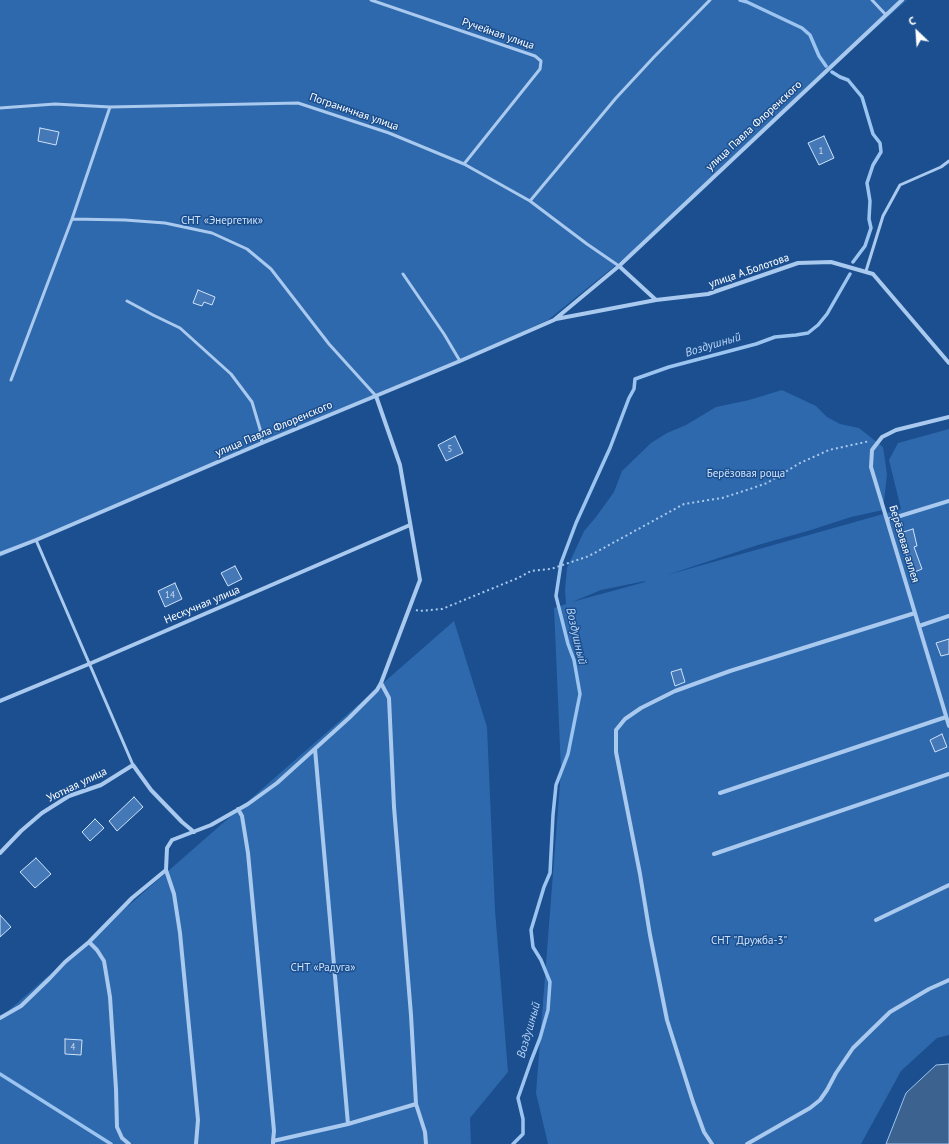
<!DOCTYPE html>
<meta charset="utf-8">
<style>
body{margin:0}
#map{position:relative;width:949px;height:1144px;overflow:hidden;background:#1b4f8f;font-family:"PT Sans",sans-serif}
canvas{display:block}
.north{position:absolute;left:897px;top:12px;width:40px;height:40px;-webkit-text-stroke:3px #1b4f8f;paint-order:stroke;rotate:335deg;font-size:11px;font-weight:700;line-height:16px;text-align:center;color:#fff}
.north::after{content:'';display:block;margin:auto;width:14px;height:18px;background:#fff;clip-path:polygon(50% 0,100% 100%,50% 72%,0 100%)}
</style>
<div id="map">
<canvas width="949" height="1144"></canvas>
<div class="north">С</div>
</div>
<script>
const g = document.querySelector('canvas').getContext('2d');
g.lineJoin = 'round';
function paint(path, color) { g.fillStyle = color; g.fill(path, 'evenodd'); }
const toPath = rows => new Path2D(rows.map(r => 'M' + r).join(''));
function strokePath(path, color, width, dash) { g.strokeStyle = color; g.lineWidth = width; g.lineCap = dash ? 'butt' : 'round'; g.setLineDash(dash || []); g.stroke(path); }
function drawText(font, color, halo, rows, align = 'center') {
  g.font = font + ' "PT Sans",sans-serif'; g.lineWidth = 3; g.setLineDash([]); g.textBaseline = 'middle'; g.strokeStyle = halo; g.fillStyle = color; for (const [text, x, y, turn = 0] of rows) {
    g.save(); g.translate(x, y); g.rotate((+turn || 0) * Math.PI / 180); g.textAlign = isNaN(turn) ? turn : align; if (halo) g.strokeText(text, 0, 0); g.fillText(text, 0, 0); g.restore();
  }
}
const green = toPath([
 [0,0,907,0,823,75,653,235,548,320,485,349,128,500,0,557],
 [782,390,816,406,827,417,840,424,859,428,883,447,887,474,883,510,851,517,811,530,758,545,667,575,901,509,889,460,898,443,949,429,949,1035,937,1038,901,1071,861,1144,548,1144,536,1093,561,770,554,608,566,604,565,590,567,568,584,531,596,517,614,492,622,471,651,443,667,433,686,425,716,407,749,400],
 [645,581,645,582,572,602,601,590],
 [454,621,487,727,495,910,508,1072,470,1118,471,1144,0,1144,0,1018]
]);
const water = toPath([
 [949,1064,949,1144,886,1144,906,1093,936,1065,949,1064]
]);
const stream = toPath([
 [740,0,747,2,802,28,810,35,819,56,826,66],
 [832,72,840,77,848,80,862,97,873,134,880,143,881,152,873,165,867,183,870,201,869,219,871,228,865,246,853,262],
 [0,1074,111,1144],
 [513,1144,523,1134,523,1119,518,1098,531,1061,540,1038,548,1010,550,982,541,960,533,947,531,930,544,887,550,873,553,815,556,785,568,754,580,694,574,660,568,644,556,596,561,563,576,523,610,448,629,398,634,389,635,379,669,367,756,344,775,337,796,335,808,333,818,325,827,314,850,274]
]);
const building = toPath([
 [40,128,59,132,56,145,38,141,40,128],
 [824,136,834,158,819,165,808,143,824,136],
 [198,290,215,297,212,305,204,302,202,306,193,303,198,290],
 [455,436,463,453,446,461,438,445,455,436],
 [913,529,917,546,914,547,922,569,912,573,900,533,913,529],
 [235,566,242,579,228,586,221,573,235,566],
 [175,583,182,599,165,607,158,591,175,583],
 [949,639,949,654,941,656,936,643,949,639],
 [681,669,685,682,675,686,671,672,681,669],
 [942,734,947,747,935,752,930,740,942,734],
 [134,797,143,807,117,831,109,821,134,797],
 [95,819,104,828,90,841,82,832,95,819],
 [36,858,51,874,35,888,20,872,36,858],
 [0,915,11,927,0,937,0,915],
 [65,1039,82,1040,81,1055,65,1054,65,1039]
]);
const path = toPath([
 [416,610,419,611,442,609,518,578,531,571,551,569,589,556,684,504,722,498,750,489,767,483,800,463,829,450,870,441]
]);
const lane = toPath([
 [371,0,535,56,541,61,540,69,464,164],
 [872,0,886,15],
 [0,108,55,104,110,107,298,103,389,133,464,164,530,201,587,244,619,266],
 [530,201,616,98,654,57,710,0],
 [72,219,125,220,165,223,212,233,247,249,271,269,329,344,376,396],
 [866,271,883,216,900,185,941,167,949,161],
 [403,274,444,334,460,361],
 [127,301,153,315,180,328,231,374,252,402,260,429,262,443],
 [11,380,72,219,110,107],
 [36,540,133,765]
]);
const street = toPath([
 [619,266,656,300],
 [556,319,656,300,708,294,798,263,831,262,873,274,949,363],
 [949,417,896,430,882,437,872,450,871,467,949,726],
 [887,520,949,501],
 [0,554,36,540,262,443,460,361,554,320,619,266,902,0],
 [919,626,949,616],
 [381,683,389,698,394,807,411,1015,416,1104,425,1132,426,1144],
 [0,701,89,664,410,525],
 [315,749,348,1124],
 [720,793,946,717],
 [238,809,242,816,248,853,274,1131,273,1141],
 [0,853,21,831,42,813,69,796,101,785,133,765,151,790,182,822,194,832],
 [714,854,949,774],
 [166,870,174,894,180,933,198,1120,196,1144],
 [876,920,949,885],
 [89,942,97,950,104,961,110,997,116,1089,117,1127,122,1138,129,1144],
 [0,1018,21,1006,50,978,65,962,89,942,132,898,166,870,167,848,172,840,211,825,248,804,277,783,349,718,377,690,381,683,420,580,400,465,376,396],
 [273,1144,273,1141,348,1124,416,1104],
 [712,1144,704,1132,693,1102,667,1020,650,935,640,874,616,752,616,730,625,719,641,708,675,691,730,671,915,613],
 [747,1144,810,1108,820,1100,827,1090,836,1073,853,1048,890,1012,929,989,949,980]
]);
const numberNames = [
 ["1",821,151],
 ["5",450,449],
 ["14",170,595],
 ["4",73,1047]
];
const streetNames = [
 ["Ручейная улица",498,34,19],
 ["Пограничная улица",354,112,19],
 ["улица Павла Флоренского",754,126,-43],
 ["улица А.Болотова",749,271,-19],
 ["улица Павла Флоренского",274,429,-23],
 ["Берёзовая аллея",904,544,73],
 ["Нескучная улица",202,605,-23],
 ["Уютная улица",77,785,-26]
];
const parkNames = [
 ["СНТ «Энергетик»",222,221],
 ["Берёзовая роща",746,474],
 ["СНТ \"Дружба-3\"",749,941],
 ["СНТ «Радуга»",323,968]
];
const waterNames = [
 ["Воздушный",713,345,-17],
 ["Воздушный",576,636,77],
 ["Воздушный",529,1030,-74]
];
paint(green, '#2e69ad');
paint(water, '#3c6290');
strokePath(water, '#9cc4f0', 1);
strokePath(stream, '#9cc4f0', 3.5);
paint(building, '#4478b7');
strokePath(building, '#cfe3fa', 1);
strokePath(path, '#a9c9ee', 2, [2, 3]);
strokePath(lane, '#a9c9ee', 3);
strokePath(street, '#a9c9ee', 4);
drawText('9px', '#d0dded', null, numberNames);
drawText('11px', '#fff', '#1b4f8f', streetNames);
drawText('11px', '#cfe3fa', '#1b4f8f', parkNames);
drawText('italic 12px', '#b5d3f5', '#1b4f8f', waterNames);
</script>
